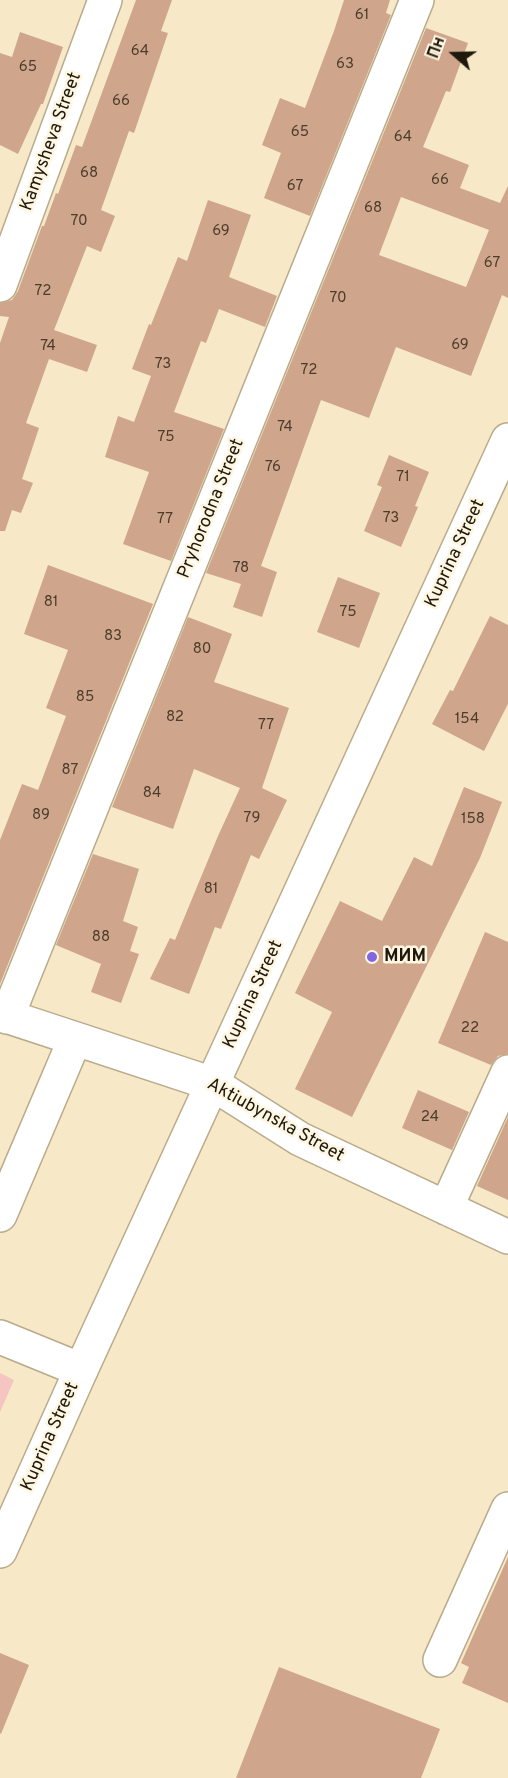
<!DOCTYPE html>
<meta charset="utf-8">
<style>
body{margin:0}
#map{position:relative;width:508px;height:1778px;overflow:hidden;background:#f7e8c7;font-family:Overpass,sans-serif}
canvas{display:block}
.north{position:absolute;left:424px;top:24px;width:60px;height:60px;-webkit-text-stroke:4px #fff6e2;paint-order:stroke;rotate:290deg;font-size:16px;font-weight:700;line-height:24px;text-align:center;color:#1f190d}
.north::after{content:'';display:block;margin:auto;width:21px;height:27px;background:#1f190d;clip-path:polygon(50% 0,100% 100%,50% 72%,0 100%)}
</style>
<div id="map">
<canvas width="508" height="1778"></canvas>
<div class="north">Пн</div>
</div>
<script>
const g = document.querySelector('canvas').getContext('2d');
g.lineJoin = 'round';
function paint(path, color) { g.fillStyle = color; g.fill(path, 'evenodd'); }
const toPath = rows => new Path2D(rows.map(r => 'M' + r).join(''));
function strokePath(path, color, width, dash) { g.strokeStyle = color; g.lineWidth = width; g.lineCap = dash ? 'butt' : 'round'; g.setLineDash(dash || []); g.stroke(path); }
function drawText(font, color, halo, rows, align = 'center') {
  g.font = font + ' Overpass,sans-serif'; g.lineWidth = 5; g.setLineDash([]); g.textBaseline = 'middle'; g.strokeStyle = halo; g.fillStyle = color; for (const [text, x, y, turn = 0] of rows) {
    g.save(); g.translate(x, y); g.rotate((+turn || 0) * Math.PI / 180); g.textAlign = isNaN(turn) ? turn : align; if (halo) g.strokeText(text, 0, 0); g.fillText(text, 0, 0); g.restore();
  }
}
const green = toPath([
 [0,1373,14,1380,0,1412]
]);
const building = toPath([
 [136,0,172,0,161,31,168,33,134,133,129,131,101,210,115,216,101,252,87,246,54,330,97,345,87,372,49,359,26,423,39,428,22,479,33,483,21,513,12,510,5,531,0,531,0,343,9,317,0,316,0,303,12,300,18,291,42,226,44,226,56,193,58,194,76,145,82,147],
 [344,0,390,0,386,13,391,15,310,216,264,198,281,153,262,145,280,98,305,108,334,31],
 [426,28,468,43,450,92,446,91,423,147,469,165,460,188,500,203,508,186,508,298,502,295,471,376,396,347,369,418,321,400,261,566,277,572,262,617,233,607,241,584,206,573],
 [401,197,489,230,466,287,379,255],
 [20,32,63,47,43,104,41,104,18,154,0,145,0,53,12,57],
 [208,200,251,215,229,277,277,296,265,327,219,309,206,343,201,341,174,412,224,429,171,561,123,544,149,472,105,457,118,416,134,422,151,376,132,369,149,324,151,325,178,257,187,261],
 [389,455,429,472,415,506,418,507,401,547,364,531,382,487,377,485],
 [48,565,153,604,0,984,0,840,22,784,38,790,66,716,46,708,68,650,24,634],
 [338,577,380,593,359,648,317,632],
 [490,616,508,625,508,704,484,751,432,724,450,690,453,691],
 [188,617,232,634,214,682,289,708,262,788,287,800,259,859,251,855,221,929,215,927,189,994,150,979,170,938,175,940,218,836,240,788,194,769,173,829,112,807],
 [464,787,502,802,480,858,352,1117,295,1089,332,1012,295,993,340,901,382,921,414,857,432,866],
 [93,854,139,869,123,921,138,927,130,951,139,954,121,1003,91,992,101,964,56,945],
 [485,932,508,942,508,1054,498,1056,491,1065,438,1043],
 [418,1090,469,1112,452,1150,402,1128],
 [508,1117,508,1200,477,1186],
 [508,1557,508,1703,462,1683,469,1667,461,1663],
 [0,1653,29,1665,1,1734,0,1733],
 [279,1667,440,1729,421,1778,236,1778]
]);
const minor = toPath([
 [0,285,105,0],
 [0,1014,213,1084,300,1139,508,1237],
 [7,1017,417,0],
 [446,1208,508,1072],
 [0,1215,75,1039],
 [0,1337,81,1370],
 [440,1660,508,1509]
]);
const major = toPath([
 [0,1551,81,1370,508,440]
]);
const markers = [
 [372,957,6,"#8166e1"]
];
const numberNames = [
 ["61",362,16],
 ["64",140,52],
 ["63",345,65],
 ["65",28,68],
 ["66",121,102],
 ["65",300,133],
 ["64",403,138],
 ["68",89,174],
 ["66",440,181],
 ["67",295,187],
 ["68",373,209],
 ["70",79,222],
 ["69",221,232],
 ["67",492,264],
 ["72",43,292],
 ["70",338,299],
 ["69",460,346],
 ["74",48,347],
 ["73",163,365],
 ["72",309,371],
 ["74",285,428],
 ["75",166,438],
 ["76",273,468],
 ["71",403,478],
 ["73",391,519],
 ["77",165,520],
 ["78",241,569],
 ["81",51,603],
 ["75",348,613],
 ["83",113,637],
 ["80",202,650],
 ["85",85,698],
 ["82",175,718],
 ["154",467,720],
 ["77",266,726],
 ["87",70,771],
 ["84",152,794],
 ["89",41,816],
 ["79",252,819],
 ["158",473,820],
 ["81",211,890],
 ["88",101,938],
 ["22",470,1029],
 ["24",430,1118]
];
const streetNames = [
 ["Kamysheva Street",52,142,-70],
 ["Pryhorodna Street",212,509,-68],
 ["Kuprina Street",456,554,-65],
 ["Kuprina Street",254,995,-65],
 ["Aktiubynska Street",275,1121,29],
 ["Kuprina Street",51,1437,-66]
];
const poiNames = [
 ["МИМ",384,957]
];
paint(green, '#f4c5c1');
paint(building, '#cfa68b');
strokePath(minor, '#b9ab8b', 36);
strokePath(major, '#b9ab8b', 36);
strokePath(minor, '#fff', 33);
strokePath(major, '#fff', 33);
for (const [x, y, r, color] of markers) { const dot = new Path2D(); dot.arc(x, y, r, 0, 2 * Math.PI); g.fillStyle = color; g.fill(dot); strokePath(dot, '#fff6e2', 2); }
drawText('15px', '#4b3c2c', null, numberNames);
drawText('18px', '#1f190d', '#fff6e2', streetNames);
drawText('bold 18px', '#1f190d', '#fff6e2', poiNames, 'left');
</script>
